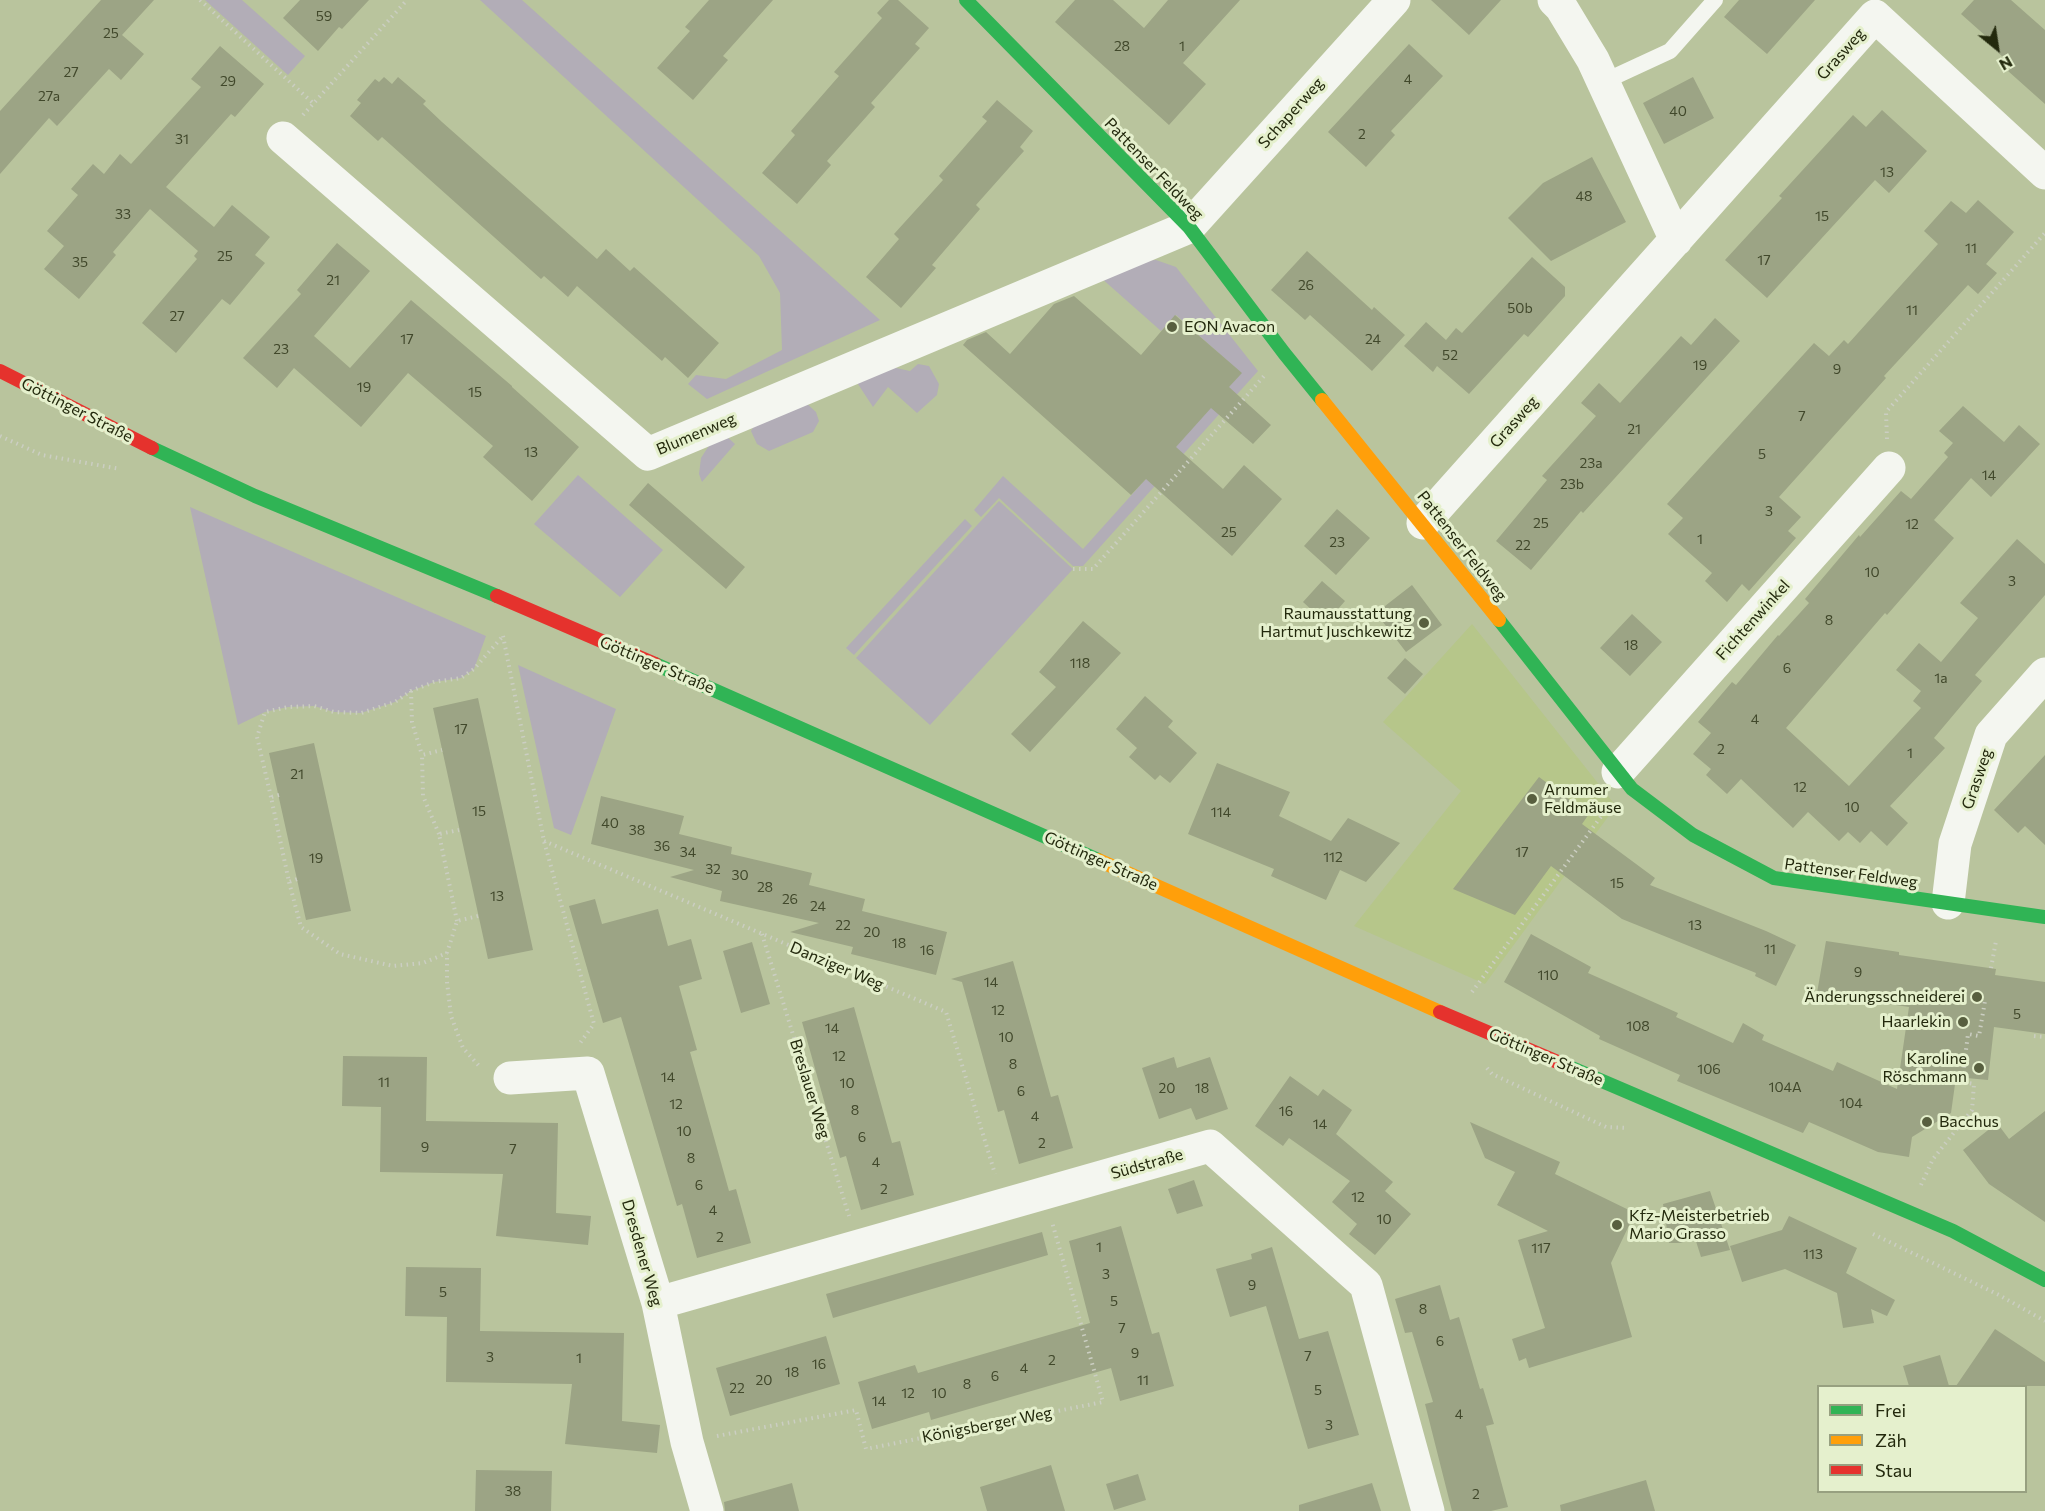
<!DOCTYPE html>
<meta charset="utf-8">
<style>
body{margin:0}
#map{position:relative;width:2045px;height:1511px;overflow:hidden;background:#b9c49d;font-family:Commissioner,sans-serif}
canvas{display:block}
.legend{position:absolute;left:1817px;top:1385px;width:210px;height:108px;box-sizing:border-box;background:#e5f0cd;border:2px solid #97a080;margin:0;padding:8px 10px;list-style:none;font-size:18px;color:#23290d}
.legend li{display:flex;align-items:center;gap:12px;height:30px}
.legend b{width:30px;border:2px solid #97a080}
.north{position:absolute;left:1967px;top:18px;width:60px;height:60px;-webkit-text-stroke:4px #e5f0cd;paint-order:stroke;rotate:150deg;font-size:16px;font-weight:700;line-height:24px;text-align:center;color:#23290d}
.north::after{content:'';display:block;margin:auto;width:21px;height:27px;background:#23290d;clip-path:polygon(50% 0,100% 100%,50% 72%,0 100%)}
</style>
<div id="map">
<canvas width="2045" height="1511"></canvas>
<ul class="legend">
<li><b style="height:8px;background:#30b455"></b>Frei</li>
<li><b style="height:8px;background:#ff9f0a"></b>Zäh</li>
<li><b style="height:8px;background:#e5322d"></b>Stau</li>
</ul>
<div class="north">N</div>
</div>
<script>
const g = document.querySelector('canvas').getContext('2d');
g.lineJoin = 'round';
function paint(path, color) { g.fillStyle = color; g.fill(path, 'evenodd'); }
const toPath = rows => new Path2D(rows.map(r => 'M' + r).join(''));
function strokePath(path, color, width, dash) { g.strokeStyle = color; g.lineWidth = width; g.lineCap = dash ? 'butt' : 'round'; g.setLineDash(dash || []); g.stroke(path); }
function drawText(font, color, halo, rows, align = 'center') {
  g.font = font + ' Commissioner,sans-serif'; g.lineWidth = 6; g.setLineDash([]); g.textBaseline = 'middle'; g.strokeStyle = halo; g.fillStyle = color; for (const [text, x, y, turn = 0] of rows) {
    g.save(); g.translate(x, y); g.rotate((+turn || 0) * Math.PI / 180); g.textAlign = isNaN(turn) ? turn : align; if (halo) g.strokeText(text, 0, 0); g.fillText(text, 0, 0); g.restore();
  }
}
const built = toPath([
 [1472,624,1616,806,1485,984,1354,926,1461,791,1383,722]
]);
const green = toPath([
 [205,0,242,0,305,56,288,75],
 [480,0,522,0,880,320,707,399,688,384,696,375,726,379,782,350,780,293,759,256],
 [1156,260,1176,267,1258,371,1083,566,1073,566,999,498,981,517,974,510,1003,476,1083,549,1241,373,1176,315,1161,331,1100,277,1138,261],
 [892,361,896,368,910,371,918,364,929,366,939,384,937,395,917,413,888,387,873,407,854,378],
 [803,400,816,412,819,421,813,432,769,451,757,444,751,431,759,418],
 [723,433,735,444,702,482,699,474,701,458,710,444],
 [578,475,663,550,620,597,534,524],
 [999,501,1073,569,930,725,856,658],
 [190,507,486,636,474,669,461,678,434,682,411,691,395,702,361,713,334,712,314,706,288,707,265,712,238,725],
 [965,519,972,526,854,655,846,648],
 [518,665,616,709,571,835,554,828]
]);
const building = toPath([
 [101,0,154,0,122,35,144,54,121,80,109,69,57,126,49,118,0,174,0,111],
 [300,0,369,0,342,29,339,27,318,51,283,18],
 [709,0,773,0,723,56,728,60,693,100,657,68,690,31,685,27],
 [889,0,898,0,929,28,915,44,920,48,871,103,875,107,827,161,831,165,797,204,762,173,795,135,791,131,839,76,834,72,882,18,877,13],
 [1075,0,1113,0,1144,28,1168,0,1240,0,1183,63,1206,84,1169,125,1055,22],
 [1431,0,1501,0,1469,35],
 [1739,0,1815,0,1767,54,1724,17],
 [1974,0,2011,0,2045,30,2045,104,2008,71,2013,66,1985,41,1988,38,1961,14],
 [1409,44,1443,76,1391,131,1395,135,1366,167,1328,132],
 [220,46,264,84,235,117,231,114,166,187,214,227,232,205,270,237,255,255,265,263,230,305,222,299,176,353,142,323,197,259,194,256,198,251,150,209,113,252,116,255,79,299,44,269,64,246,47,231,78,195,71,189,93,164,104,174,120,154,131,164,201,87,191,79],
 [384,77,392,84,398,77,426,101,423,104,442,122,597,259,606,249,630,271,634,267,719,343,688,378,665,357,662,361,577,286,568,297,544,276,541,279,382,137,378,141,350,116,361,103,357,100,375,79,379,82],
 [1693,77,1714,118,1664,144,1643,103],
 [997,100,1033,131,1020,147,1024,151,976,205,980,209,932,265,936,268,901,308,866,277,899,239,894,234,943,180,939,176,987,121,982,117],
 [1882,110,1927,151,1889,193,1875,180,1767,298,1725,260,1782,198,1779,196,1853,115,1866,127],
 [1592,157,1626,222,1551,261,1508,218,1543,183],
 [1978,200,2014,232,1986,264,1997,273,1978,294,1968,285,1884,376,1886,378,1779,497,1801,517,1788,531,1796,538,1749,591,1742,584,1727,602,1705,581,1712,573,1668,534,1683,518,1667,504,1814,343,1829,356,1844,340,1848,344,1938,244,1924,231,1951,201,1966,213],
 [337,243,370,271,314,336,350,368,411,300,512,386,512,387,579,447,532,501,483,457,493,446,408,373,361,427,294,368,277,388,243,358,301,294,297,290],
 [1307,251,1372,310,1374,307,1405,335,1372,371,1310,315,1305,320,1271,290],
 [1532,257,1565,287,1565,296,1528,337,1524,334,1469,394,1437,366,1433,372,1404,346,1426,322,1446,340,1456,328,1462,333],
 [1074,296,1141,355,1175,315,1242,373,1229,387,1271,425,1253,444,1211,408,1176,447,1223,489,1244,465,1282,499,1232,556,1146,479,1131,495,963,345,967,340,986,332,1010,354,1054,304],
 [1715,318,1740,341,1583,513,1581,511,1531,570,1496,541,1547,480,1542,476,1596,416,1581,403,1599,383,1620,403,1681,336,1691,345],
 [1963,406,2004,442,2019,425,2040,444,1991,497,1971,478,1934,520,1954,538,1887,615,1885,613,1786,728,1849,786,1921,708,1913,701,1921,691,1896,670,1919,643,1941,662,1978,618,1960,603,2017,539,2045,564,2045,595,1975,675,1982,681,1934,738,1945,748,1890,806,1908,823,1887,846,1871,831,1860,843,1848,832,1839,841,1808,812,1793,828,1741,779,1727,794,1706,775,1711,769,1693,754,1711,733,1698,722,1732,682,1736,685,1778,635,1779,636,1809,603,1805,599,1859,535,1860,537,1901,491,1911,499,1948,457,1944,453,1953,443,1939,431],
 [648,483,745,567,726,589,629,505],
 [1337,509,1370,538,1336,575,1304,546],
 [1322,581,1345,601,1326,623,1303,602],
 [1412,585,1442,625,1406,652,1376,613],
 [1632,614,1662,642,1630,676,1600,648],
 [1083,621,1121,653,1030,752,1011,734,1056,687,1039,672],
 [1405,658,1423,674,1405,694,1387,678],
 [1145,696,1173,721,1168,727,1197,753,1170,783,1160,775,1155,780,1129,757,1137,748,1116,729],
 [478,698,533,950,488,959,433,708],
 [314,743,351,911,306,920,269,753],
 [2045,755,2045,845,2025,826,2018,833,1994,810],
 [1217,763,1290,792,1279,816,1331,841,1348,818,1400,843,1366,882,1340,870,1326,900,1271,876,1274,869,1188,834],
 [1539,777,1589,814,1582,824,1655,878,1650,885,1766,931,1796,945,1776,986,1755,976,1756,973,1622,919,1551,866,1515,915,1453,889],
 [601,796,684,816,679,834,732,847,731,854,812,873,809,885,865,899,862,911,947,932,936,975,851,954,853,947,790,932,819,923,720,901,722,891,670,877,694,870,591,844],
 [595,899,602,924,658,909,668,946,691,939,702,979,679,986,697,1050,690,1052,729,1191,736,1189,751,1243,697,1258,682,1204,677,1206,621,1017,603,1023,569,906],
 [1531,934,1591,967,1588,973,1678,1013,1676,1017,1733,1043,1743,1023,1764,1035,1762,1040,1833,1071,1837,1062,1897,1089,1909,1007,1817,993,1826,941,1899,952,1899,955,1996,969,1995,975,2045,982,2045,1034,1994,1027,1988,1080,1956,1077,1951,1113,1912,1137,1909,1157,1878,1152,1809,1122,1803,1133,1677,1081,1680,1075,1599,1039,1600,1036,1504,982],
 [752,942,770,1004,741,1013,723,951],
 [1013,961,1051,1097,1058,1095,1073,1148,1019,1164,1004,1110,998,1112,962,982,951,979],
 [854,1007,892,1143,900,1141,914,1195,861,1210,846,1156,840,1158,802,1022],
 [343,1056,427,1057,426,1121,558,1123,556,1213,591,1216,588,1245,496,1236,503,1174,380,1172,381,1107,342,1106],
 [1174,1057,1177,1068,1210,1057,1228,1109,1196,1120,1191,1108,1159,1119,1142,1068],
 [1290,1076,1318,1096,1323,1089,1352,1110,1336,1134,1393,1182,1385,1191,1411,1214,1375,1255,1349,1234,1357,1224,1332,1202,1350,1181,1289,1138,1283,1146,1255,1126],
 [2045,1111,2045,1222,1989,1184,1963,1150,1997,1123,2009,1139],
 [1470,1122,1560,1162,1555,1174,1635,1213,1611,1263,1632,1337,1529,1368,1526,1358,1519,1361,1512,1339,1545,1328,1518,1240,1548,1231,1497,1205,1515,1172,1485,1158],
 [1194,1180,1203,1206,1177,1214,1168,1189],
 [1710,1191,1730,1250,1701,1257,1695,1238,1680,1243,1669,1243,1663,1204],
 [1789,1216,1857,1248,1846,1273,1895,1300,1887,1316,1871,1309,1874,1323,1843,1328,1837,1293,1785,1269,1742,1282,1730,1246,1782,1230],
 [1121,1226,1152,1334,1159,1332,1174,1386,1120,1401,1111,1368,931,1420,929,1412,872,1429,858,1382,915,1365,918,1373,1090,1323,1069,1241],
 [1042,1232,1048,1255,833,1318,826,1294],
 [1272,1247,1299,1339,1328,1331,1359,1435,1308,1449,1266,1306,1230,1317,1216,1269,1252,1259,1251,1254],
 [406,1267,481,1268,480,1331,624,1333,622,1421,660,1425,657,1453,565,1444,572,1384,446,1382,447,1317,405,1316],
 [1440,1285,1450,1320,1459,1317,1480,1389,1483,1388,1494,1424,1486,1426,1508,1507,1491,1511,1452,1511,1425,1404,1433,1402,1412,1332,1405,1333,1395,1299],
 [1995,1329,2045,1362,2045,1386,1956,1386],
 [826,1336,840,1384,730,1416,716,1368],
 [1940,1355,1949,1386,1909,1386,1903,1366],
 [1051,1465,1065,1511,987,1511,980,1487],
 [476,1470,552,1471,551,1511,475,1511],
 [1138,1474,1146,1500,1114,1510,1106,1484],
 [1646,1480,1655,1511,1561,1511,1560,1505],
 [792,1483,799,1511,725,1511,724,1502],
 [1372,1483,1381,1511,1299,1511,1299,1505]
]);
const path = toPath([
 [200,0,314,104],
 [303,115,407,0],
 [0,436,42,455,120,469],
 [1887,439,1886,412,2045,233],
 [1073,569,1093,569,1264,376],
 [503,636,544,841,594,1024,580,1043],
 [411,691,412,722,422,755],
 [279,795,271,797,289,882,297,879],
 [271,797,257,737,265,712,288,707,314,706,334,712,361,713,395,702,411,691,434,682,461,678,474,669,503,636],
 [439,834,423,796,422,755,442,750],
 [544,841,946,1012,995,1174],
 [289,882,301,927,340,954,393,966,423,963,447,953],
 [478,916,457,921,447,953,447,982,451,1016,463,1048,481,1068],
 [457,921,439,834,459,830],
 [762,934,849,1216],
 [1991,968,1996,941],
 [1472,992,1608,807],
 [2034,1036,2045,1037],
 [1487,1068,1492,1074,1606,1127,1627,1128],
 [1921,1185,1933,1159,1972,1110,1974,1084,1962,1082,1968,1034,1979,1036,1985,1001],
 [1873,1234,1999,1295,2045,1321],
 [717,1436,856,1410,866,1449,1103,1402,1052,1222]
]);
const lane = toPath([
 [1603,82,1670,51,1715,0]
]);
const street = toPath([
 [1554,0,1561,7,1593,60,1676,240],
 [283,138,648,454,1189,227,1394,0],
 [1423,523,1875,16,2045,173],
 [1618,772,1889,468],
 [1948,903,1955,844,1991,735,2045,674],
 [510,1078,588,1073,658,1303,687,1442,707,1511],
 [658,1303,1210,1146,1366,1285,1428,1511]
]);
const fast = toPath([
 [966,0,1189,227,1284,353,1322,400],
 [152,448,255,496,497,596],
 [1499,620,1632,789,1693,835,1774,878,2045,917],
 [655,664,1098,860],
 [1567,1066,1953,1231,2045,1280]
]);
const slow = toPath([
 [1322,400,1499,620],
 [1098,860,1440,1012]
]);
const jam = toPath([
 [0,371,152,448],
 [497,596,655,664],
 [1440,1012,1567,1066]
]);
const markers = [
 [1172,327,6,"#585f3f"],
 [1424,623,6,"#585f3f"],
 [1532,799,6,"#585f3f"],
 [1977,997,6,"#585f3f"],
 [1963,1022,6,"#585f3f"],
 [1979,1068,6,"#585f3f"],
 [1927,1122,6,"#585f3f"],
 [1617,1225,6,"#585f3f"]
];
const numberNames = [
 ["59",324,16],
 ["25",111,33],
 ["28",1122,46],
 ["1",1182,46],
 ["27",71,72],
 ["4",1408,79],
 ["29",228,81],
 ["27a",49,96],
 ["40",1678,111],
 ["2",1362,134],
 ["31",182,139],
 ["13",1887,172],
 ["48",1584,196],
 ["33",123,214],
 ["15",1822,216],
 ["11",1971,248],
 ["25",225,256],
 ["17",1764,260],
 ["35",80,262],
 ["21",333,280],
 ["26",1306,285],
 ["50b",1520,308],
 ["11",1912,310],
 ["27",177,316],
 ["17",407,339],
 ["24",1373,339],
 ["23",281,349],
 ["52",1450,355],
 ["19",1700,365],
 ["9",1837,369],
 ["19",364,387],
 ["15",475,392],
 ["7",1802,416],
 ["21",1634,429],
 ["13",531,452],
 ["5",1762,454],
 ["23a",1591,463],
 ["14",1989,475],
 ["23b",1572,484],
 ["3",1769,511],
 ["25",1541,523],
 ["12",1912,524],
 ["25",1229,532],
 ["1",1700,539],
 ["23",1337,542],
 ["22",1523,545],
 ["10",1872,572],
 ["3",2012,581],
 ["8",1829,620],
 ["18",1631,645],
 ["118",1080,663],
 ["6",1787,668],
 ["1a",1941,678],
 ["4",1755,719],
 ["17",461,729],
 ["2",1721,749],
 ["1",1910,753],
 ["21",297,774],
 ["12",1800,787],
 ["10",1852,807],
 ["15",479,811],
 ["114",1221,812],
 ["40",610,823],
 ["38",637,830],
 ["36",662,846],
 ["34",688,852],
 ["17",1522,852],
 ["112",1333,857],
 ["19",316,858],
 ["32",713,869],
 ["30",740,875],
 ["15",1617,883],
 ["28",765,887],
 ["13",497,896],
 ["26",790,899],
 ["24",818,906],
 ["22",843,925],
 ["13",1695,925],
 ["20",872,932],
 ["18",899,943],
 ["11",1770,949],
 ["16",927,950],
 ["9",1858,972],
 ["110",1548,975],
 ["14",991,982],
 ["12",998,1010],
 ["5",2017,1014],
 ["108",1638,1026],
 ["14",832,1028],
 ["10",1006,1037],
 ["12",839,1056],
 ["8",1013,1064],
 ["106",1709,1069],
 ["14",668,1077],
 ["11",384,1082],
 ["10",847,1083],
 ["104A",1785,1087],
 ["20",1167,1088],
 ["18",1202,1088],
 ["6",1021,1091],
 ["104",1851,1103],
 ["12",676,1104],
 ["8",855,1110],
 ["16",1286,1111],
 ["4",1035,1116],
 ["14",1320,1124],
 ["10",684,1131],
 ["6",862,1137],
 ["2",1042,1143],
 ["9",425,1147],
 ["7",513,1149],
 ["8",691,1158],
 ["4",876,1162],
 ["6",699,1185],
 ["2",884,1189],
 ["12",1358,1197],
 ["4",713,1210],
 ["10",1384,1219],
 ["2",720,1237],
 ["1",1099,1247],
 ["117",1541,1248],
 ["113",1813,1254],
 ["3",1106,1274],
 ["9",1252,1285],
 ["5",443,1292],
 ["5",1114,1301],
 ["8",1423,1309],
 ["7",1122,1328],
 ["6",1440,1341],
 ["9",1135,1353],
 ["7",1308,1356],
 ["3",490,1357],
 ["1",579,1358],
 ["2",1052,1360],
 ["16",819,1364],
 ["4",1024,1368],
 ["18",792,1372],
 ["6",995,1376],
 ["20",764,1380],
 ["11",1143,1380],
 ["8",967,1384],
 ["22",737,1388],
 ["5",1318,1390],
 ["12",908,1393],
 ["10",939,1393],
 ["14",879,1401],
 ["4",1459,1414],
 ["3",1329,1425],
 ["38",513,1491],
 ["2",1476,1494]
];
const streetNames = [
 ["Grasweg",1841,54,-48],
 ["Schaperweg",1291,113,-48],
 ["Pattenser Feldweg",1154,169,46],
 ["Göttinger Straße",77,410,27],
 ["Grasweg",1514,422,-48],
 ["Blumenweg",696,434,-23],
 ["Pattenser Feldweg",1462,546,52],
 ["Fichtenwinkel",1753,620,-48],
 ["Göttinger Straße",657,665,23],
 ["Grasweg",1977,779,-71],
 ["Göttinger Straße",1101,861,24],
 ["Pattenser Feldweg",1851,873,8],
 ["Danziger Weg",837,966,23],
 ["Göttinger Straße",1546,1057,23],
 ["Breslauer Weg",810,1089,73],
 ["Südstraße",1147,1164,-16],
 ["Dresdener Weg",642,1253,74],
 ["Königsberger Weg",987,1425,-11]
];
const poiNames = [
 ["EON Avacon",1184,327],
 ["Raumausstattung",1412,614,"right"],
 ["Hartmut Juschkewitz",1412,632,"right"],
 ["Arnumer",1544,790],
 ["Feldmäuse",1544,808],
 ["Änderungsschneiderei",1965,997,"right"],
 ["Haarlekin",1951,1022,"right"],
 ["Karoline",1967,1059,"right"],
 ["Röschmann",1967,1077,"right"],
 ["Bacchus",1939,1122],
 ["Kfz-Meisterbetrieb",1629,1216],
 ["Mario Grasso",1629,1234]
];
paint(built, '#b6c68a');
paint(green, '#b2adb7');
paint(building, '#9ca485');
strokePath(path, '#cbcec2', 4, [1.5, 4.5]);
strokePath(lane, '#f4f6f0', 16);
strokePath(street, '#f4f6f0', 33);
strokePath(fast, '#30b455', 14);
strokePath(slow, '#ff9f0a', 14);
strokePath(jam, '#e5322d', 14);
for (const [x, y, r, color] of markers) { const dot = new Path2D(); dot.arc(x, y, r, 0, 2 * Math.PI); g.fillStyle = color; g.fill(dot); strokePath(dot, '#e5f0cd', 2); }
drawText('14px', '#41482b', null, numberNames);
drawText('16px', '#23290d', '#e5f0cd', streetNames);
drawText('16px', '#23290d', '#e5f0cd', poiNames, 'left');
</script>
